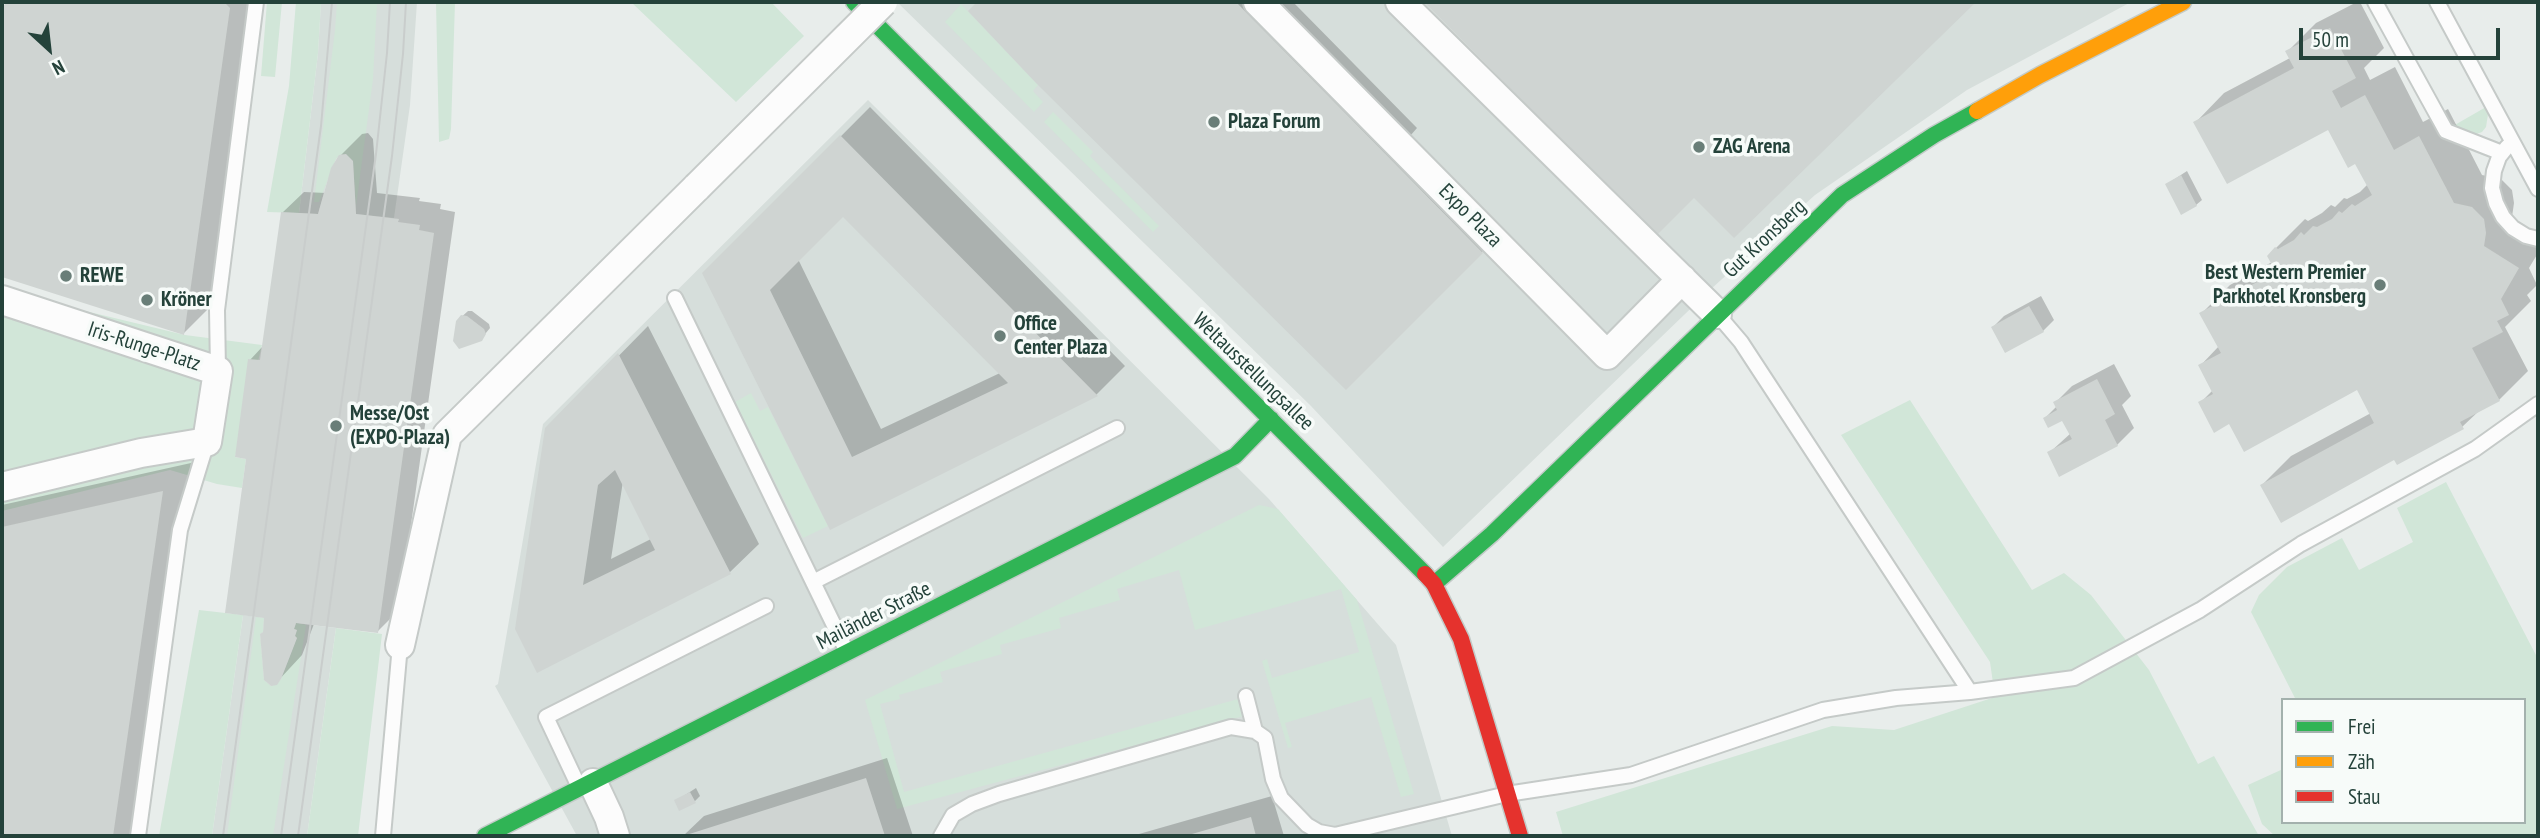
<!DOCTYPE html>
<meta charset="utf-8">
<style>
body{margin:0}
#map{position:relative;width:2540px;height:838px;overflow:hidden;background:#e8edeb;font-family:"PT Sans Narrow",sans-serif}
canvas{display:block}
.frame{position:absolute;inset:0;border:4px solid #24423a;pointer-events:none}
.legend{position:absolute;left:2281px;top:698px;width:245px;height:126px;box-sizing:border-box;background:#f7fbf9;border:2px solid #a3b1ad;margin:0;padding:9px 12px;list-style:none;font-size:21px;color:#24423a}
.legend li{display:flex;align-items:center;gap:14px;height:35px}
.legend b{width:35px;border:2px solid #a3b1ad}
.north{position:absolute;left:14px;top:14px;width:70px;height:70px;-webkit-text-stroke:5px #f7fbf9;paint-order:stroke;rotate:153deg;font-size:19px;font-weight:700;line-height:28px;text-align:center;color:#24423a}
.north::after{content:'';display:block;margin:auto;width:24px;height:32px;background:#24423a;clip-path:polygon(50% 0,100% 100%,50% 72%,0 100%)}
.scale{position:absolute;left:2299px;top:28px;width:201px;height:32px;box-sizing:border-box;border:4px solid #24423a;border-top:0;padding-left:9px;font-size:21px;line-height:24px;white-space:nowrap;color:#24423a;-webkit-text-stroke:5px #f7fbf9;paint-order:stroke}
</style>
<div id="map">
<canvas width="2540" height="838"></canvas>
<div class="frame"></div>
<ul class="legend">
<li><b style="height:9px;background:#30b455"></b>Frei</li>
<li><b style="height:9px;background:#ff9f0a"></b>Zäh</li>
<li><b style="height:9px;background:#e5322d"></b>Stau</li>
</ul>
<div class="north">N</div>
<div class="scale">50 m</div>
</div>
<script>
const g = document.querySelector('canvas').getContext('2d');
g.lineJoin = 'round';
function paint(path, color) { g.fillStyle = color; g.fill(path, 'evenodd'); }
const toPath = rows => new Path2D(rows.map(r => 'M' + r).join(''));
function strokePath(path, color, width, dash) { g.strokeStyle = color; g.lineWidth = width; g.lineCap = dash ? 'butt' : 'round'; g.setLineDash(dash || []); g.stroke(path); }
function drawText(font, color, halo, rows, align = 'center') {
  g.font = font + ' "PT Sans Narrow",sans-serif'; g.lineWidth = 7; g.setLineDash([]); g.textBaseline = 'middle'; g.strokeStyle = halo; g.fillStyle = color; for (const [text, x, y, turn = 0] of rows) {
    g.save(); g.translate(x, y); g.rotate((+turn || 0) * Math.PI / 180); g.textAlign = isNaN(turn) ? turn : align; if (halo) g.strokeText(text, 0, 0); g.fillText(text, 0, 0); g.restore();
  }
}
const built = toPath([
 [321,2,417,2,410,105,394,218,356,214,353,161,349,156,342,154,336,159,331,168,318,214,299,213,318,53],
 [897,2,2131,2,1967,90,1815,195,1711,289,1443,547,1311,406],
 [868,100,1269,499,1396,645,1452,836,577,836,495,686,498,684,543,424],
 [243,615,264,618,263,632,260,634,264,680,271,686,277,684,281,679,297,638,296,623,336,628,307,836,212,836]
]);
const green = toPath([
 [267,2,282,2,275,77,261,76],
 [296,2,321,2,318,53,299,213,267,212,289,86],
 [337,2,377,2,373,79,356,206,353,161,345,154,339,155,336,159,319,202,314,202,335,30],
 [436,2,455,2,451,129,449,139,439,142],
 [631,2,771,2,804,36,736,102],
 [961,4,1038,85,1033,91,1043,102,1034,112,945,22],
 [2486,107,2489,108,2486,127,2482,132,2474,135,2457,130,2453,126],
 [1053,112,1093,152,1090,156,1159,226,1153,232,1044,122],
 [2,291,185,335,262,345,235,457,246,459,242,488,217,484,170,470,2,511],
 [751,393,760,411,768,407,828,526,803,538,735,402],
 [1910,400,2032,590,2064,573,2091,595,2149,670,2198,764,2214,756,2259,836,1563,836,1556,812,1832,726,1894,730,1995,697,1990,662,1841,435],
 [2446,482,2538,659,2538,836,2275,836,2262,824,2248,785,2283,769,2283,822,2524,822,2524,700,2296,700,2251,612,2259,595,2287,567,2342,538,2359,570,2413,542,2397,508],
 [1259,505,1278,509,1357,600,1414,794,1401,797,1371,697,1285,723,1292,747,1288,748,1262,661,1267,659,1272,678,1359,652,1341,589,1195,630,1179,570,1117,589,1120,600,1059,618,1061,628,1000,645,1002,654,940,672,943,682,899,695,900,699,880,704,904,792,1238,699,1244,716,897,809,865,700],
 [199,610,243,615,212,836,159,836],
 [256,617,264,618,263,632,260,634,264,680,271,686,277,684,281,679,297,638,295,636,297,630,294,629,296,623,306,625,273,836,227,836],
 [336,628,382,634,358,836,307,836]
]);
const shadow = toPath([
 [9,2,255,2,213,304,184,333,2,275,2,9],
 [980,2,1293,2,1417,128,1410,136,1504,230,1346,387,970,11],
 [1427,2,1973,2,1734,236,1694,195,1657,232],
 [2357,2,2360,2,2384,48,2364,68,2370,80,2395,67,2423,122,2448,109,2482,175,2501,179,2512,190,2514,203,2512,217,2538,234,2538,253,2529,268,2537,285,2527,295,2531,301,2505,327,2528,371,2499,400,2480,410,2462,427,2395,457,2262,485,2291,456,2371,413,2358,387,2230,422,2200,403,2213,390,2200,366,2219,346,2201,314,2230,285,2272,262,2276,248,2305,219,2308,221,2322,213,2331,205,2335,207,2344,198,2347,199,2360,192,2368,184,2355,162,2328,128,2196,122,2224,93,2290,58,2287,52,2316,23],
 [870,107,1125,366,1096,395,831,528,704,274],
 [843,214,1000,373,881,429,798,259],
 [368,133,373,139,377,193,420,198,419,201,441,204,440,209,455,212,399,610,378,631,314,624,302,655,276,683,265,631,265,616,248,457,250,360,263,346,282,213,304,192,326,193,340,156,362,134],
 [2187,171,2202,200,2196,205,2167,184],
 [2041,296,2054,320,2043,331,1993,327,2004,316],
 [468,311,472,311,489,324,490,328,481,339,457,321],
 [648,326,759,544,730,572,538,670,547,429],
 [623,481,651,539,611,559],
 [2114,364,2131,396,2122,405,2134,428,2117,445,2049,453,2071,433,2063,418,2045,418,2057,406,2055,403,2072,386],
 [191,463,137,836,2,836,2,505],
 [887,758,913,836,683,836,704,816],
 [696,788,700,796,695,801,676,801],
 [1272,796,1284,836,1132,836]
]);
const building = toPath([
 [7,2,224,2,230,8,184,335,2,277,2,7],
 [977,2,1236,2,1483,253,1346,390,1038,85,968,11],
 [1424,2,1976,2,1734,238,1694,198,1657,235],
 [2330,28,2356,78,2332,91,2341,108,2365,95,2394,150,2419,136,2454,203,2472,207,2484,219,2486,233,2484,246,2519,268,2501,299,2509,315,2497,321,2503,332,2472,348,2500,401,2460,422,2464,429,2397,465,2394,460,2281,523,2260,485,2374,423,2357,390,2244,452,2229,424,2214,433,2198,402,2213,394,2198,365,2221,353,2199,313,2276,272,2267,256,2275,247,2278,249,2294,240,2301,232,2304,235,2313,226,2317,227,2332,219,2339,211,2342,213,2352,204,2355,206,2372,195,2355,164,2348,168,2328,130,2227,184,2193,122,2294,68,2285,51],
 [840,135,1098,396,830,530,702,273],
 [843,217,1008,383,852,457,770,290],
 [346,154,353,161,356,214,399,219,398,222,420,225,419,230,434,233,378,633,296,623,294,629,297,630,295,636,297,638,281,679,277,685,271,686,264,680,260,634,263,632,264,618,225,613,246,459,235,457,248,359,260,360,281,212,318,214,331,168,339,155],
 [2181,175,2197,206,2181,215,2165,184],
 [2029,306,2044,332,2005,353,1991,327],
 [461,315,467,316,484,329,486,334,482,341,459,349,453,341,456,321],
 [618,353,731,574,537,673,515,629,545,428],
 [615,470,655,550,583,585,598,485],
 [2097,379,2115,414,2105,420,2118,446,2059,477,2047,452,2072,439,2062,421,2048,428,2043,418,2057,410,2053,402],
 [163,491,113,836,2,836,2,527],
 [866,778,885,836,683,836],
 [690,792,696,803,679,811,674,800],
 [1251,817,1256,836,1185,836]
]);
const lane = toPath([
 [2375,2,2446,131,2502,153],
 [2437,2,2538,189],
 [2507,147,2499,157,2494,171,2492,188,2496,203,2503,217,2513,228,2526,236,2538,239],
 [675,298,847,652],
 [218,371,217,310,256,2],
 [813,582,1117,428],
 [1970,692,2074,678,2200,610,2301,544,2475,449,2538,404],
 [1246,696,1255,731],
 [579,787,546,717,766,606],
 [138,836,180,530,207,442],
 [383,836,400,645],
 [941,836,953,815,972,804,999,794,1231,727,1255,731,1265,738,1273,779,1281,798,1307,825,1319,832,1335,835,1507,794,1631,775,1823,710,1896,698,1970,692,1741,342,1718,315]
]);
const street = toPath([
 [1258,2,1607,355,1682,279],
 [1400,2,1717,314],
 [2,300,218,371,207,442,141,453,2,487],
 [400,645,447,435,697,187],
 [593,783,609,817,615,836]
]);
const fast = toPath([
 [854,2,1425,574],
 [1434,584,1492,534,1842,195,1934,135,1977,111],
 [485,836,1235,456,1271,419]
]);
const slow = toPath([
 [1977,111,2040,75,2183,2]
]);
const jam = toPath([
 [1425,574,1434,584,1461,639,1520,836]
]);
const tram = toPath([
 [223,836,321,126,332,2],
 [281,836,376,154,387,53,390,2],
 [298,836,392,156,403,54,406,2]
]);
const streetBridge = toPath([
 [697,187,883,2]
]);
const markers = [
 [1214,122,7,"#697e78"],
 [1699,147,7,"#697e78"],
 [66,276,7,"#697e78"],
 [2380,285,7,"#697e78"],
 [147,300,7,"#697e78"],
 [1000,336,7,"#697e78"],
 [336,426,7,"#697e78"]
];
const poiNames = [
 ["Plaza Forum",1228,122],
 ["ZAG Arena",1713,147],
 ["Best Western Premier",2366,273,"right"],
 ["Parkhotel Kronsberg",2366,297,"right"],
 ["REWE",80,276],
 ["Kröner",161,300],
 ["Office",1014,324],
 ["Center Plaza",1014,348],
 ["Messe/Ost",350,414],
 ["(EXPO-Plaza)",350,438]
];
const streetNames = [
 ["Expo Plaza",1470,216,45],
 ["Gut Kronsberg",1765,239,-43],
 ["Iris-Runge-Platz",144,347,18],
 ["Weltausstellungsallee",1253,372,44],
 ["Mailänder Straße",874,616,-27]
];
paint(built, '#d6dedb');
paint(green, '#d1e6d8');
paint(shadow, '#0003');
paint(building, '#cfd4d2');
strokePath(lane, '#c5cac8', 18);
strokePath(street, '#c5cac8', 32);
strokePath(fast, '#c3cbc8', 19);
strokePath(slow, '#c3cbc8', 19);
strokePath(jam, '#c3cbc8', 19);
strokePath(lane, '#fcfcfc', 14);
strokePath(street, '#fcfcfc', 28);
strokePath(fast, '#30b455', 16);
strokePath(slow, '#ff9f0a', 16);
strokePath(jam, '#e5322d', 16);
strokePath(tram, '#c9cdcc', 2);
strokePath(streetBridge, '#c5cac8', 32, []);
strokePath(streetBridge, '#fcfcfc', 28);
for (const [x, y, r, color] of markers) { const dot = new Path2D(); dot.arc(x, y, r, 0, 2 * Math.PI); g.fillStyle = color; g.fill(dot); strokePath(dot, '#f7fbf9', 2.5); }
drawText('bold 21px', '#24423a', '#f7fbf9', poiNames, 'left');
drawText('21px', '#24423a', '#f7fbf9', streetNames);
</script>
